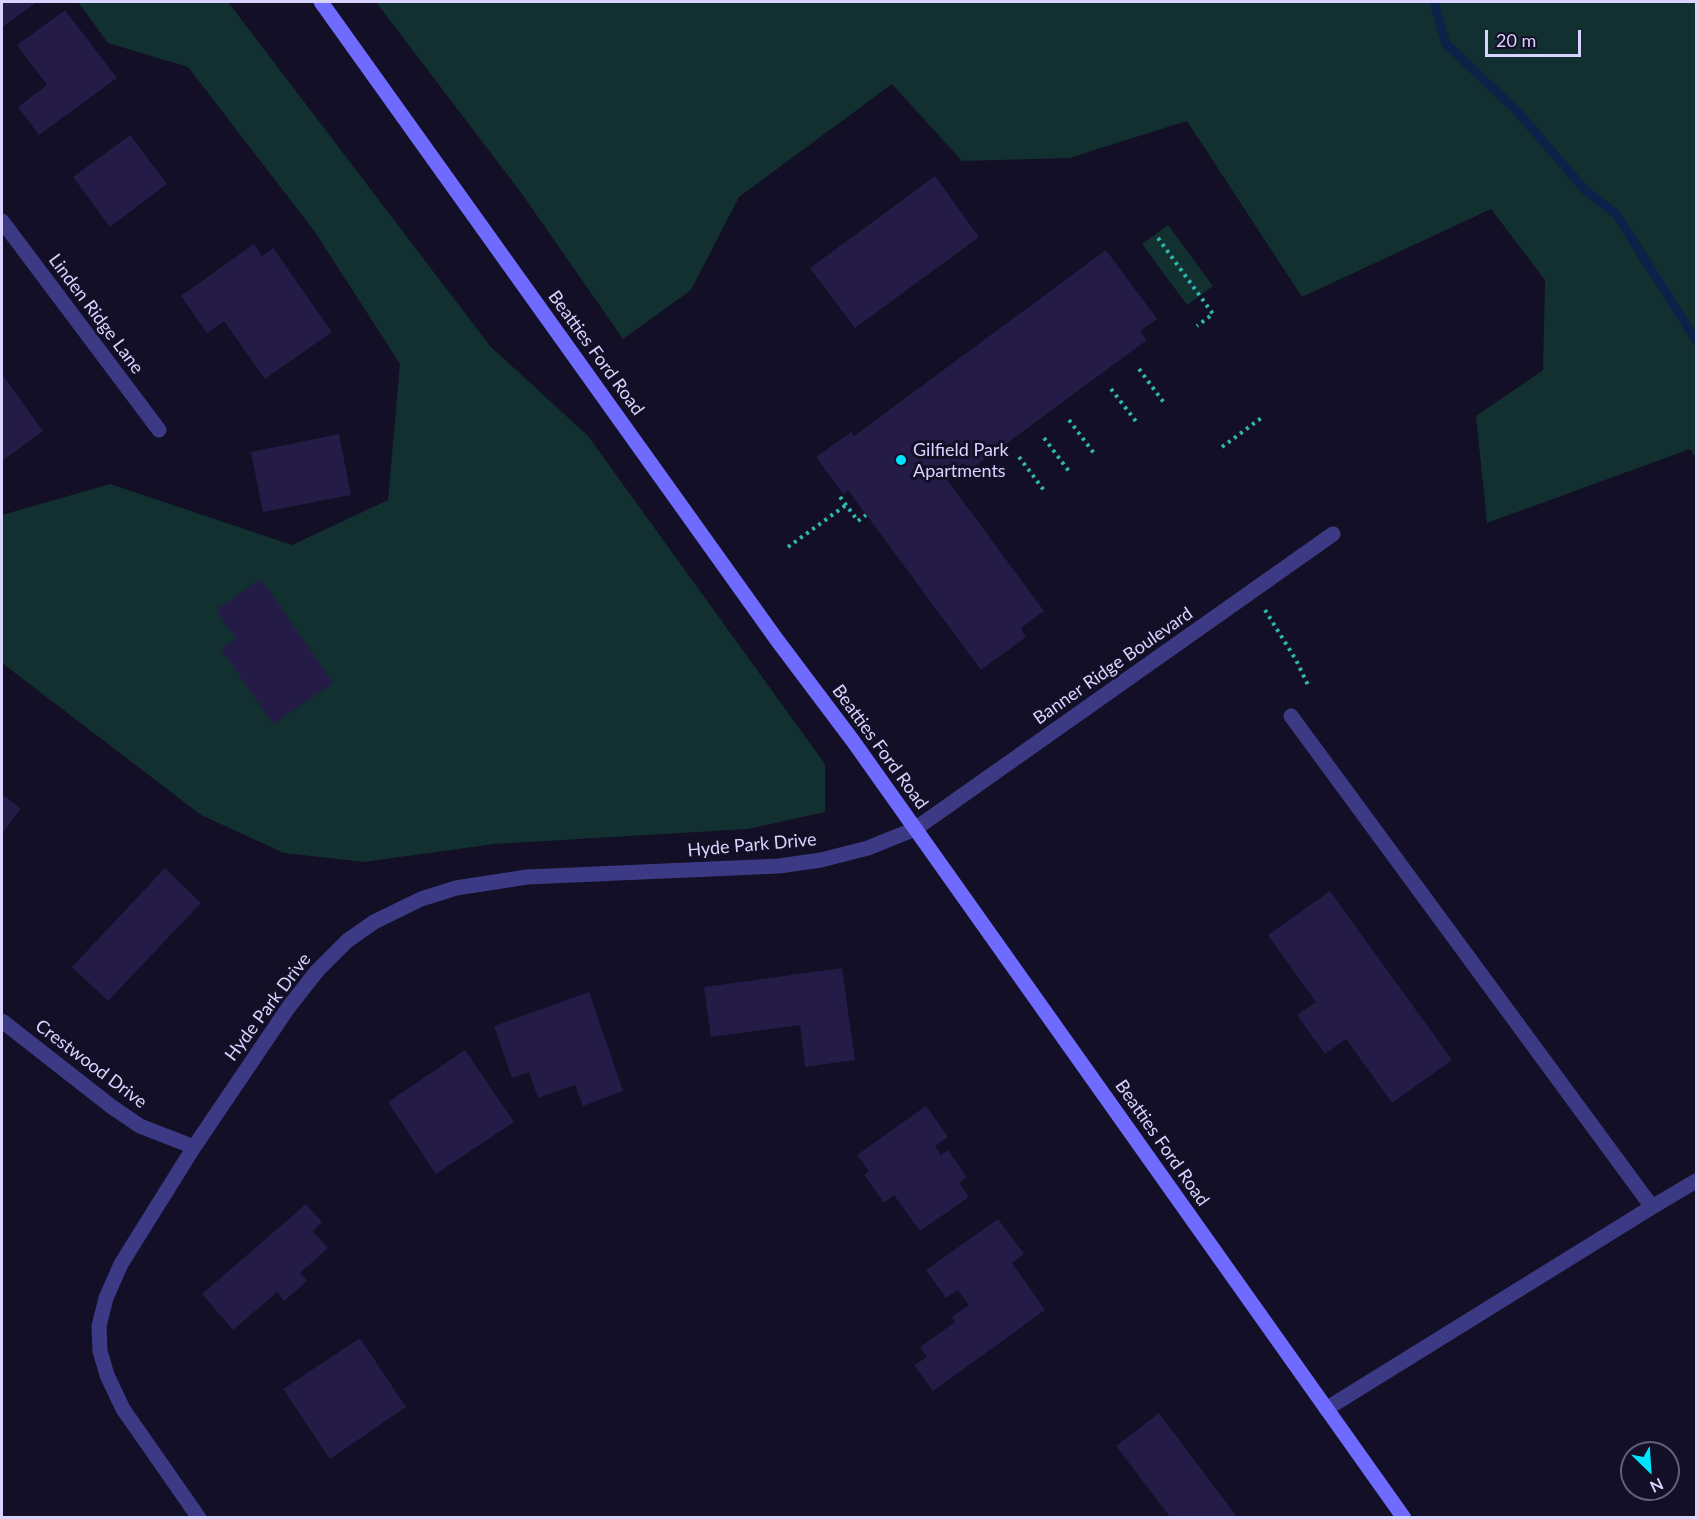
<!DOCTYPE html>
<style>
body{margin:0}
#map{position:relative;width:1698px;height:1519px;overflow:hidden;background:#130f26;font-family:Lato,sans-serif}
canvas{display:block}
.frame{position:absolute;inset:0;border:3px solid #d9d4ff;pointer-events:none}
.north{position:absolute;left:1620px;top:1441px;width:60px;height:60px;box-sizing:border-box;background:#130f26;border:2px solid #625e7d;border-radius:50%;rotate:155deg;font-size:16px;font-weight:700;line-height:24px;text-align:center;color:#d9d4ff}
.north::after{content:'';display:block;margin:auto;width:21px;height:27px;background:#00e5ff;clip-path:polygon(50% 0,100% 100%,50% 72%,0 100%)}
.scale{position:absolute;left:1485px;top:30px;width:96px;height:27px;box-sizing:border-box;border:3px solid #d9d4ff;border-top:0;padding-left:8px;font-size:18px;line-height:21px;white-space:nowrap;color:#d9d4ff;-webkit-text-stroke:4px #130f26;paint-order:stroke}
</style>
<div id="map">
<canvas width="1698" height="1519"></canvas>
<div class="frame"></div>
<div class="north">N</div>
<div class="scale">20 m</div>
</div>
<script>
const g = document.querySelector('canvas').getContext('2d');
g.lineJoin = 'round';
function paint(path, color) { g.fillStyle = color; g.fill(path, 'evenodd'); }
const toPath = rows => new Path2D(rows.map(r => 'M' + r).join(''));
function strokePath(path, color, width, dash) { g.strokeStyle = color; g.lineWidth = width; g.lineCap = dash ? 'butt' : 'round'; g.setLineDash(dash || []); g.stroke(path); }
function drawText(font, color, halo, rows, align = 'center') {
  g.font = font + ' Lato,sans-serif'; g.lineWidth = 6; g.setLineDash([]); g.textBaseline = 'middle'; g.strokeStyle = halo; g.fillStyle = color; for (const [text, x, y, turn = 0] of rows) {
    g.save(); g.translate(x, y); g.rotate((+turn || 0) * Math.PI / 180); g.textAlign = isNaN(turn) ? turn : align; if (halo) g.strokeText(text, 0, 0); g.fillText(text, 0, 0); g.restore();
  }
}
const green = toPath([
 [78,2,228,2,490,346,588,436,825,764,825,812,748,829,494,844,364,862,284,853,201,815,2,663,2,515,110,484,292,545,388,500,400,364,315,232,188,67,108,43],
 [376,2,1696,2,1696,458,1690,449,1487,523,1476,416,1543,370,1545,280,1491,209,1302,297,1187,121,1069,158,962,161,892,84,739,197,691,290,623,339,522,194],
 [1168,225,1213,286,1187,305,1142,244]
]);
const stream = toPath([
 [1434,2,1446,44,1516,110,1585,190,1616,214,1696,340]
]);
const building = toPath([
 [2,2,37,2,2,27],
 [65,10,117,78,39,135,18,107,47,85,17,45],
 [130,135,167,184,110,227,73,177],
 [935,176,979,237,855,328,810,268],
 [254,244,262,256,273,248,332,332,265,379,224,321,207,333,181,296],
 [1106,250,1157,319,1140,331,1147,340,969,471,963,463,945,477,1044,611,1021,628,1026,637,981,670,848,490,843,494,816,457,851,432,854,436],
 [2,374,43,431,2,461],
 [339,434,351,495,263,512,251,452],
 [261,579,333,683,273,724,221,649,236,639,216,610],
 [2,794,21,809,2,833],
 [165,868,201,903,108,1001,72,967],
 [1330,891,1452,1060,1392,1103,1346,1039,1325,1054,1297,1015,1316,1002,1268,935],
 [842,968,855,1060,805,1067,800,1025,711,1037,704,987],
 [589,992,623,1091,583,1106,575,1085,538,1098,529,1072,512,1078,494,1026],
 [465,1050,514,1122,436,1174,388,1102],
 [926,1106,948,1137,935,1146,941,1155,948,1150,967,1177,959,1183,969,1197,920,1231,894,1195,884,1203,864,1175,869,1171,857,1155],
 [306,1204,322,1222,313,1231,328,1248,300,1273,307,1281,284,1301,277,1292,233,1330,202,1294],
 [998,1219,1024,1254,1012,1263,1045,1310,933,1391,914,1365,927,1357,920,1347,955,1322,952,1317,969,1305,958,1290,946,1298,926,1270],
 [360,1338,406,1407,330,1459,283,1389],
 [1159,1413,1238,1518,1171,1518,1116,1446]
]);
const path = toPath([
 [1158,238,1213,314,1197,326],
 [1139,369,1165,404],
 [1111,389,1138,424],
 [1069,420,1096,456],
 [1044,438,1071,474],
 [1222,447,1264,416],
 [1019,457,1046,493],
 [840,497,858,521,866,515],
 [788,547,846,505],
 [1265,610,1296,660,1308,685]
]);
const service = toPath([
 [1291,716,1652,1207],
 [1326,1409,1652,1207,1696,1181]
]);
const minor = toPath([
 [2,221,159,430],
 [2,1021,112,1107,140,1126,194,1147],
 [199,1518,123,1409,107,1375,100,1351,99,1326,106,1298,121,1264,194,1147,288,1008,317,971,347,941,374,922,421,899,456,888,527,877,779,866,821,860,868,848,915,829,1333,534]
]);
const secondary = toPath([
 [321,2,777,640,853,741,1404,1518]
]);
const markers = [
 [901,460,6,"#00e5ff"]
];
const streetNames = [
 ["Linden Ridge Lane",96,314,53],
 ["Beatties Ford Road",596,353,54],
 ["Banner Ridge Boulevard",1113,666,-35],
 ["Beatties Ford Road",880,747,54],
 ["Hyde Park Drive",752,845,-5],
 ["Hyde Park Drive",268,1007,-53],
 ["Crestwood Drive",91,1064,37],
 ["Beatties Ford Road",1162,1143,55]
];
const poiNames = [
 ["Gilfield Park",913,450],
 ["Apartments",913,471]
];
paint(green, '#12302f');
strokePath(stream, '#0c2248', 9);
paint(building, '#241b47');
strokePath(path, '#2fb8b0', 4, [3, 4.5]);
strokePath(service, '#3d3a85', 15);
strokePath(minor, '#3d3a85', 15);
strokePath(secondary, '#6f6bff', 15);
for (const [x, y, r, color] of markers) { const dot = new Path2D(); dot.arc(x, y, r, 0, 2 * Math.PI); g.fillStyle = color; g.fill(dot); strokePath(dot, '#130f26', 2); }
drawText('18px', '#d9d4ff', '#130f26', streetNames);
drawText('18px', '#d9d4ff', '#130f26', poiNames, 'left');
</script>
